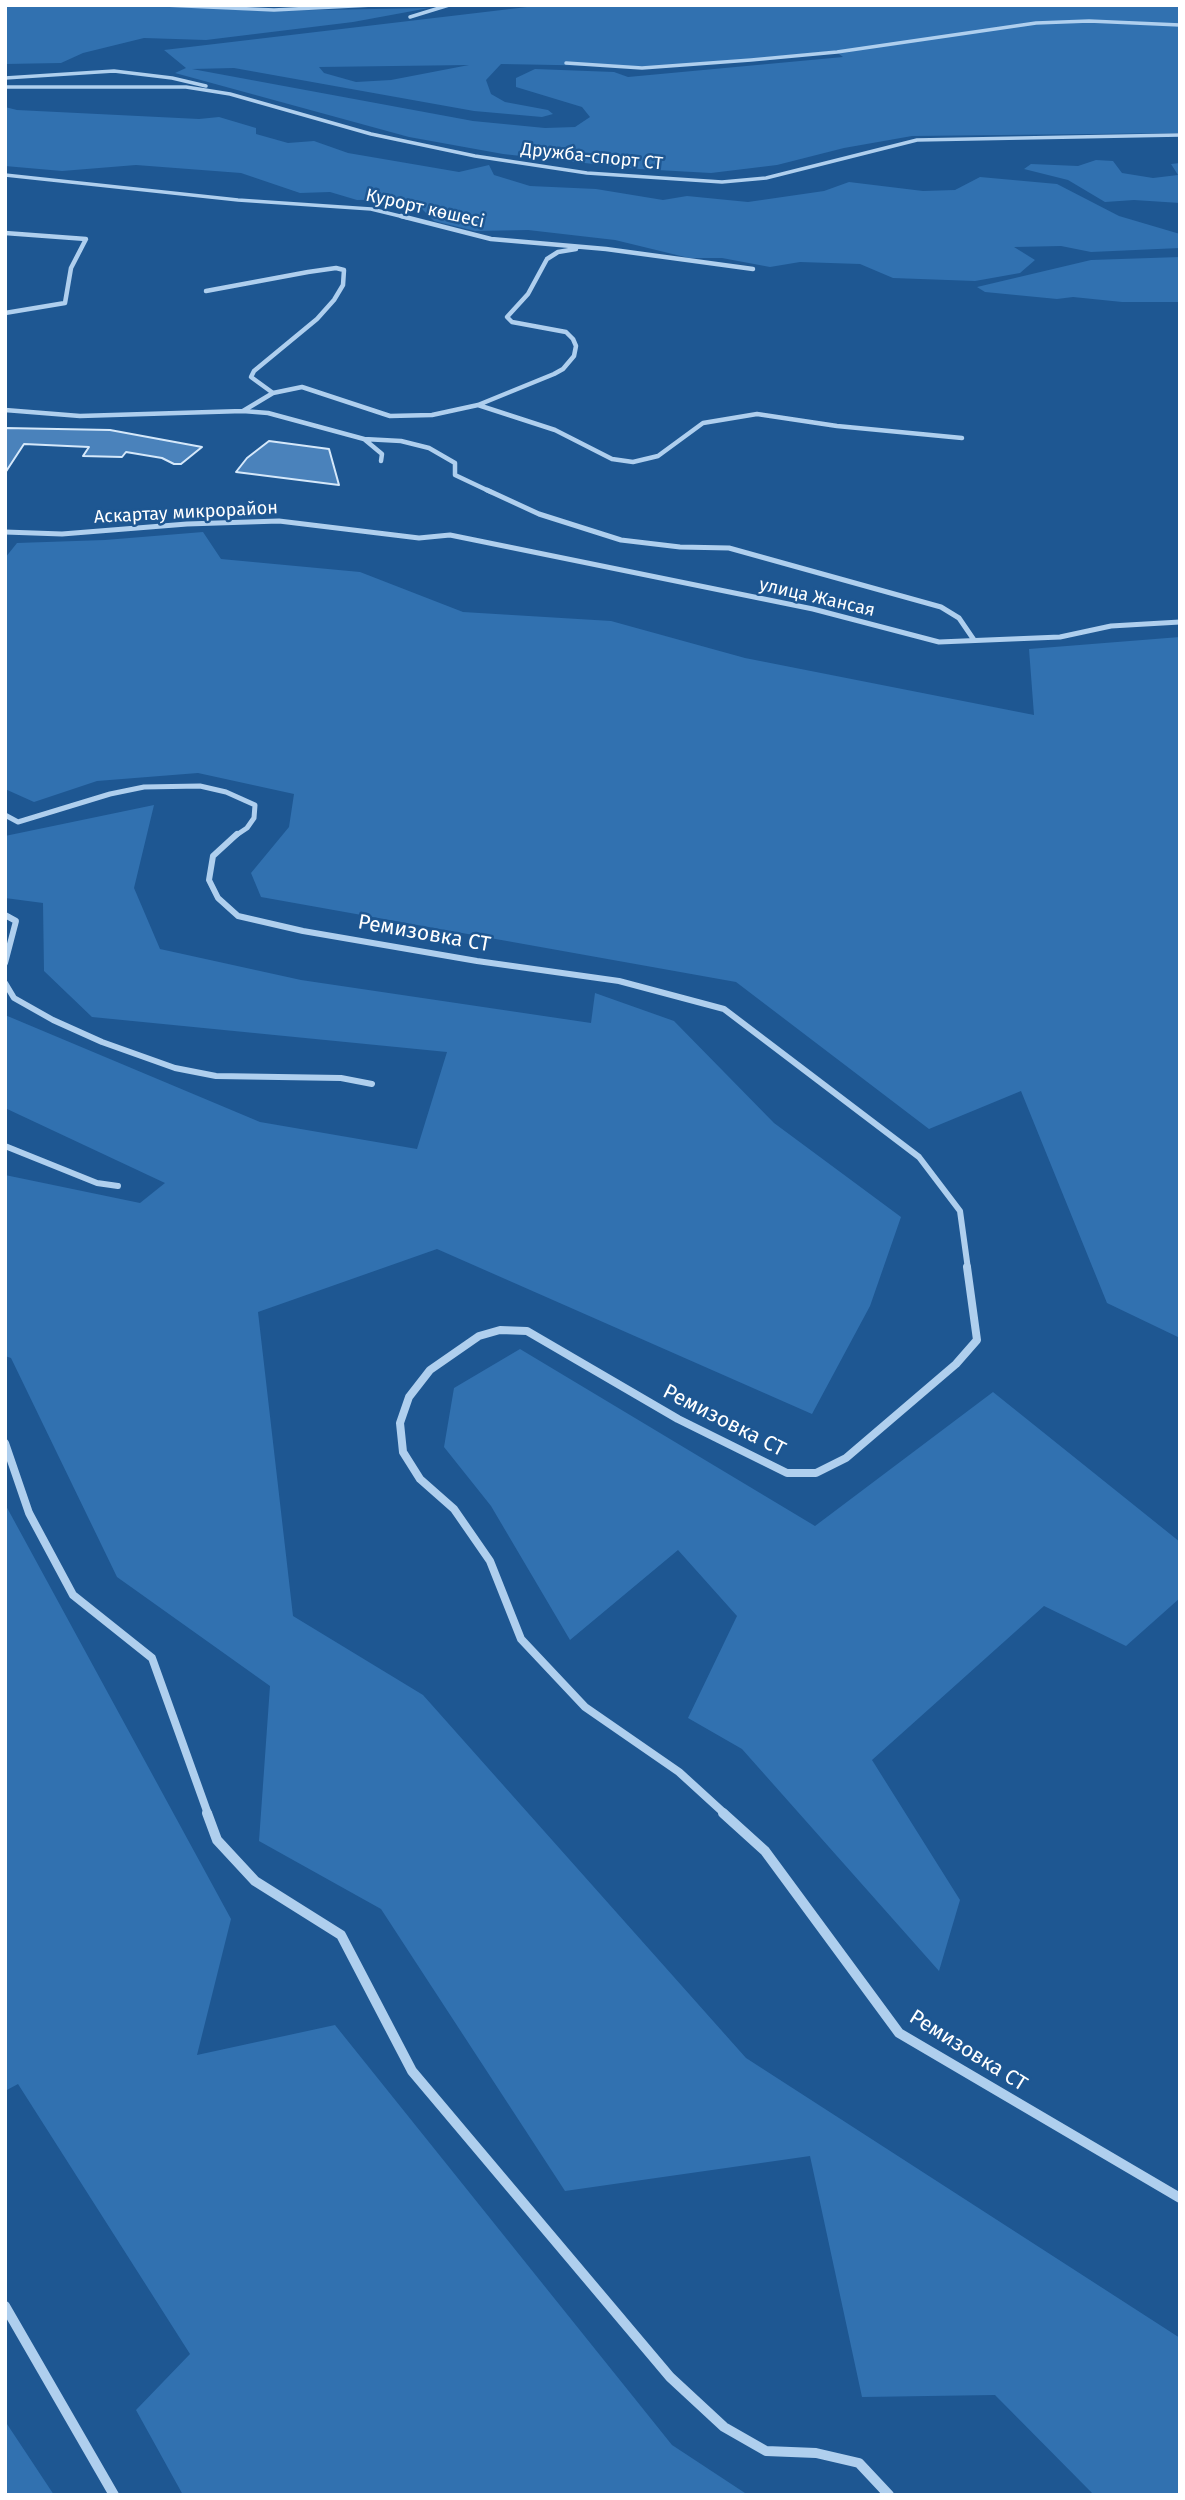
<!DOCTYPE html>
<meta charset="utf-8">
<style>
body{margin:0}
#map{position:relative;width:1185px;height:2500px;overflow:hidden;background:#1e5792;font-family:"Fira Sans",sans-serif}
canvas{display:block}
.frame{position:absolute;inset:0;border:7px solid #fff;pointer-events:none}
</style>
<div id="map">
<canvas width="1185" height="2500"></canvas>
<div class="frame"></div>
</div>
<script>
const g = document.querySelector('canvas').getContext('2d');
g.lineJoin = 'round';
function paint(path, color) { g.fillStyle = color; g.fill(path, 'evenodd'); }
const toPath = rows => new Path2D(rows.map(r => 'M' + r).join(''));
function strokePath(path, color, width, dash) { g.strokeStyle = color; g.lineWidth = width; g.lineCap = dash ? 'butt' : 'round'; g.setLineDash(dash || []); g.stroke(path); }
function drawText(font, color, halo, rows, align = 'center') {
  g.font = font + ' "Fira Sans",sans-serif'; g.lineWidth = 5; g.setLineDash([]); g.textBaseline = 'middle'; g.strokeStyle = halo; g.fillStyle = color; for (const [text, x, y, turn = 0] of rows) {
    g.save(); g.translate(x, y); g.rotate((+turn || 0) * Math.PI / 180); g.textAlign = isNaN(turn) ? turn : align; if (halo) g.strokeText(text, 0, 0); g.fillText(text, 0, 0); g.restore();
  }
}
const green = toPath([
 [5,5,151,5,263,11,429,8,353,22,206,40,144,38,83,53,61,63,5,64],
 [544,5,1180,5,1180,133,912,136,844,148,777,165,711,173,639,169,503,154,409,137,175,73,186,68,164,50],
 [835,51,843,57,628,77,614,72,535,69,516,78,516,87,582,107,590,117,575,127,545,128,473,121,192,69,234,68,474,111,542,117,553,114,548,110,505,102,491,94,486,80,501,64,664,67],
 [469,65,391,80,356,82,324,73,319,67],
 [5,107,17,110,199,119,219,117,256,128,256,134,288,143,314,141,348,153,459,172,489,165,494,175,530,186,596,189,663,200,687,196,748,202,824,191,849,182,923,191,955,190,980,177,1057,184,1119,216,1180,234,1180,248,1091,252,1061,246,1014,247,1035,260,1020,273,975,281,893,278,860,264,800,262,770,267,722,258,689,258,615,240,528,230,475,231,434,221,412,199,357,200,330,192,300,193,241,173,136,165,62,171,5,166],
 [1096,160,1113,161,1122,173,1153,178,1178,175,1171,164,1180,163,1180,203,1134,200,1105,202,1068,180,1024,169,1031,164,1078,166],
 [1180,257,1180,302,1122,302,1073,297,1057,299,985,292,977,287,1091,260],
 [203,532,221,559,360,572,463,612,611,621,745,658,1034,715,1029,649,1180,637,1180,1338,1107,1303,1021,1091,929,1129,736,982,261,897,251,873,289,827,294,794,198,773,97,781,34,802,5,789,5,558,17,543,105,540],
 [154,805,134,888,160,949,301,980,591,1023,595,993,674,1021,774,1123,901,1217,870,1306,812,1414,437,1249,258,1312,293,1616,423,1695,746,2058,1180,2338,1180,2495,1094,2495,995,2395,862,2397,810,2156,565,2191,381,1909,259,1841,270,1686,117,1577,11,1358,5,1356,5,1175,140,1203,165,1183,5,1108,5,1015,260,1122,417,1149,447,1052,92,1017,44,971,43,903,5,898,5,836],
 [520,1349,815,1526,993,1392,1180,1542,1180,1598,1126,1646,1044,1606,872,1760,960,1900,939,1971,742,1749,688,1718,737,1616,678,1550,570,1640,491,1506,444,1447,454,1388],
 [5,1504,231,1919,197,2055,335,2025,672,2445,748,2495,183,2495,136,2410,190,2354,18,2084,5,2091],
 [5,2421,54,2495,5,2495]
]);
const building = toPath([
 [5,428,110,430,202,447,181,464,174,464,162,458,126,452,122,457,83,456,89,447,24,444,5,473,5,428],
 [269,441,329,449,339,485,236,472,247,458,269,441]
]);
const minorFar5 = toPath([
 [164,5,274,10,373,5],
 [410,17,449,5],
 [566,63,642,68,751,60,837,52,1036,23,1089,21,1180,25],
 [5,78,114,71,172,78,206,86],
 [5,87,186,87,230,94,371,134,475,156,587,173,722,182,766,178,917,140,1180,135],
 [5,175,238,200,371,209,408,218]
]);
const minorFar4 = toPath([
 [401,216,491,239,606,249,753,269],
 [5,233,86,239,71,268,65,303,5,313],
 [206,291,308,272,336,268,344,270,343,285,334,300,317,319,254,371,251,377,273,393],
 [478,405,555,430,612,459,633,462,658,456,703,423,757,414,837,426,962,438],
 [5,410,80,416,243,411,268,413,364,439,382,454,381,461],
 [243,411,273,393,302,387,390,416,432,415,478,405,554,374,563,369,574,356,576,346,573,339,566,332,512,322,507,317,528,294,547,259,558,252,576,249],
 [364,439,401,441,429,448,455,463,455,475,491,492]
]);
const minorFar3 = toPath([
 [487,490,539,514,621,540,680,547,729,548,941,607,959,618,974,640],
 [5,532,62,534,187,524,279,521,419,538,450,535,813,609,939,642,1060,637,1111,626,1180,622],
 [5,815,18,822,110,794,144,787,200,786,226,792,255,805,254,818,247,828,235,836]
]);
const minorFar2 = toPath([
 [237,834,213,856,209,880,218,898,238,916,303,931,477,961,619,981,724,1009,919,1157,960,1211,968,1269],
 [5,915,16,921,5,963],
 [5,983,14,998,53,1020,102,1042,175,1068,216,1076,341,1078,372,1084],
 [5,1146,97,1183,118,1186]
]);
const minorFar1 = toPath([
 [5,1443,29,1513,73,1595,152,1658,208,1814],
 [725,1814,679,1772,585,1707,521,1639,490,1561,454,1509,420,1479,403,1452,400,1423,409,1397,430,1370,479,1336,500,1330,527,1331,678,1419,787,1473,816,1473,846,1458,956,1364,977,1340,967,1267]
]);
const minor = toPath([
 [207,1813,217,1840,255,1881,341,1935,412,2071,670,2377,724,2427,766,2451,816,2453,859,2463,889,2495],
 [723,1813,765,1851,899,2033,1180,2198],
 [5,2306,114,2495]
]);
const farStreetnames = [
 ["Дружба-спорт СТ",592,157,6],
 ["Курорт көшесі",425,209,13],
 ["Аскартау микрорайон",186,513,-3],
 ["улица Жансая",817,598,13]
];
const streetNames = [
 ["Ремизовка СТ",424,934,10],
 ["Ремизовка СТ",724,1421,27],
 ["Ремизовка СТ",968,2051,32]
];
paint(green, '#3171b0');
paint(building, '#4a82bb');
strokePath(building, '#d5e8fa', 2);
strokePath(minorFar5, '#afcfee', 3.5);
strokePath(minorFar4, '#afcfee', 4.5);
strokePath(minorFar3, '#afcfee', 5);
strokePath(minorFar2, '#afcfee', 6);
strokePath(minorFar1, '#afcfee', 8);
strokePath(minor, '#afcfee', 10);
drawText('18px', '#fff', '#1e5792', farStreetnames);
drawText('21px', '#fff', '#1e5792', streetNames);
</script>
